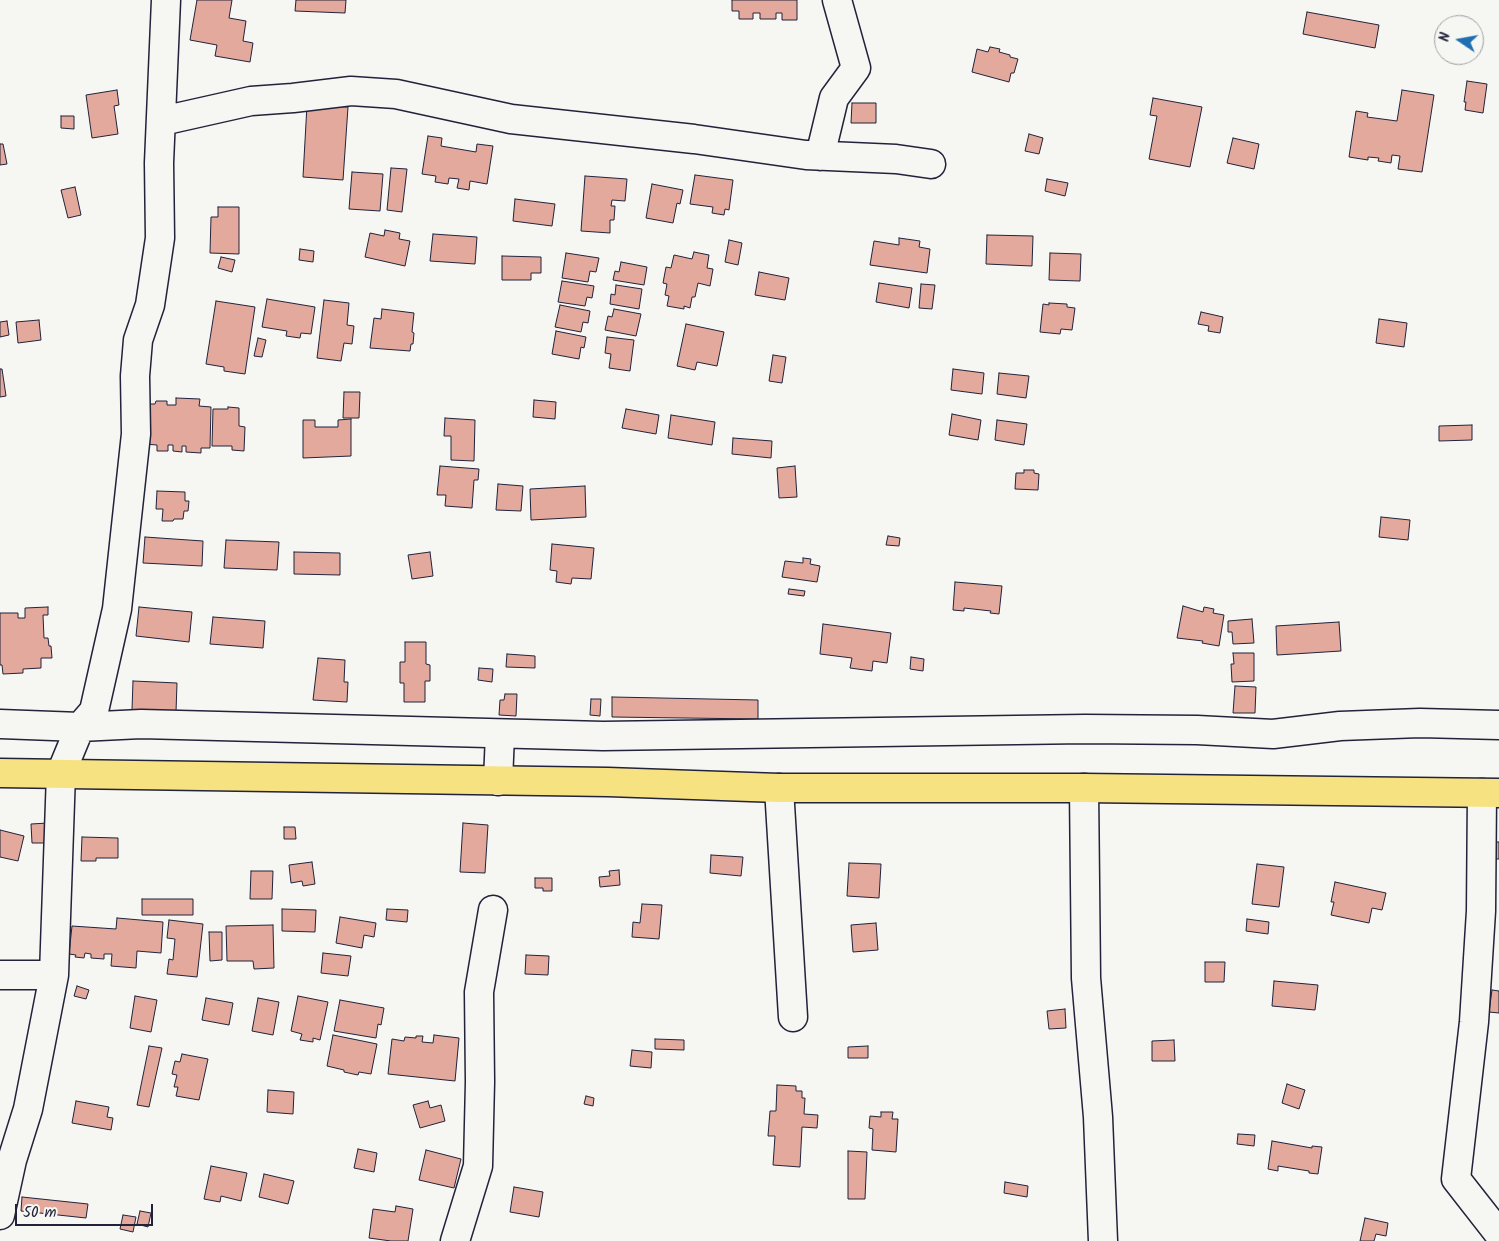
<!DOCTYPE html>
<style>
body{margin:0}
#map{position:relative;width:1499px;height:1241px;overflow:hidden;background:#f6f6f2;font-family:Kalam,sans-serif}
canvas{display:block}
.north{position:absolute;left:1434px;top:15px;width:50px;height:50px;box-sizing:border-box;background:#f6f6f2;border:1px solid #a1a1a9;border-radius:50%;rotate:282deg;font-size:14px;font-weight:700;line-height:20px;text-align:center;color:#22223b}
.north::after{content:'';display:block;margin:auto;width:18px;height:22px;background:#1f6fb2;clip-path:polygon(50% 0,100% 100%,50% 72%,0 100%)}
.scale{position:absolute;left:15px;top:1204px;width:138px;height:22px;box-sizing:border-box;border:2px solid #22223b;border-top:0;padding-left:6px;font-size:15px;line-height:18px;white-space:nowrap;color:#22223b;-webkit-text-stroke:4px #f6f6f2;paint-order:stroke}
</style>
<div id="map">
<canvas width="1499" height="1241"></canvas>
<div class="north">N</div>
<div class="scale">50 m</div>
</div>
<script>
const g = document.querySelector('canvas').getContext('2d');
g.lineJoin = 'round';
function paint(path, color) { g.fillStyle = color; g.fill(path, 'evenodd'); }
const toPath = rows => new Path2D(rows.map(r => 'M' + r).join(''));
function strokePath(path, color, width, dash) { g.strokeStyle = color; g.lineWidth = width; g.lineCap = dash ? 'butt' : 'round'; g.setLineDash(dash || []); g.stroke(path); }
const building = toPath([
 [197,0,232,0,229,18,246,21,243,41,253,43,250,62,215,56,217,45,190,40,197,0],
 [296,0,346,0,345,13,295,11,296,0],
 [732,0,797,0,797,20,782,20,782,13,776,13,776,19,760,19,760,13,753,13,753,19,739,19,739,11,732,11,732,0],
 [1307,12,1379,25,1375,48,1303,34,1307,12],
 [990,47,1000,49,999,52,1010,55,1010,57,1018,59,1014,73,1011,73,1009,82,972,72,977,49,988,52,990,47],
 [1467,81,1487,84,1483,113,1465,110,1466,102,1464,102,1467,81],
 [117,90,119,105,114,106,118,134,92,138,86,95,117,90],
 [1402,90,1434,95,1422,172,1398,169,1400,156,1392,155,1391,163,1378,161,1379,158,1368,157,1368,160,1349,157,1356,111,1368,113,1367,117,1397,121,1402,90],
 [1153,98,1202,107,1190,167,1149,159,1157,116,1150,115,1153,98],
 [852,103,876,103,876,123,851,123,852,103],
 [307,105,348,107,343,180,303,177,307,105],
 [61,116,74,116,74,129,61,128,61,116],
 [1029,134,1043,138,1039,154,1025,151,1029,134],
 [428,136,442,138,441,146,476,152,477,144,493,146,487,184,470,181,469,190,457,188,459,179,449,178,448,184,435,182,436,176,422,174,428,136],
 [1233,138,1259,144,1254,169,1227,163,1233,138],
 [0,144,3,144,7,164,0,165,0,144],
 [391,168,407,169,402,212,387,210,391,168],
 [352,172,383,174,380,211,349,209,352,172],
 [695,175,733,180,729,210,725,209,724,215,712,213,713,207,690,204,695,175],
 [585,176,627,179,625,201,612,200,611,206,615,206,614,220,610,220,610,233,581,231,585,176],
 [1047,179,1068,183,1065,196,1045,191,1047,179],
 [652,184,683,190,680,204,677,203,673,223,646,218,652,184],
 [75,187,81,215,68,218,61,190,75,187],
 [515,199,555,204,552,226,513,221,515,199],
 [218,207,239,207,239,254,210,253,211,217,218,217,218,207],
 [385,230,400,233,399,239,410,241,405,266,365,257,370,233,384,236,385,230],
 [433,234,477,237,475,264,430,261,433,234],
 [987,235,1033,236,1032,266,986,264,987,235],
 [899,238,920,241,919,247,930,249,927,273,870,265,874,241,899,245,899,238],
 [729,240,742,243,738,265,725,262,729,240],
 [300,249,314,251,313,262,299,260,300,249],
 [694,252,709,255,707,268,713,269,710,286,698,283,695,297,692,297,690,308,684,306,684,309,667,306,669,296,665,295,667,284,663,283,666,267,671,268,674,255,692,259,694,252],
 [566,253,599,258,596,272,590,271,588,282,562,278,566,253],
 [1050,253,1081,254,1080,281,1049,280,1050,253],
 [502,256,541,257,541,273,531,273,531,280,502,280,502,256],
 [221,257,235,260,232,272,218,268,221,257],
 [621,262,647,267,644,285,613,280,615,271,619,272,621,262],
 [759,272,789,278,785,300,755,295,759,272],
 [562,281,594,286,592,298,587,297,585,306,558,302,562,281],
 [879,283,912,288,909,308,876,302,879,283],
 [921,284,935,285,932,309,919,308,921,284],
 [616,285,642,289,639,309,610,304,611,294,615,295,616,285],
 [267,299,315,307,311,334,301,333,300,338,286,336,287,331,262,327,267,299],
 [324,300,349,303,347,325,354,326,352,344,344,343,341,361,317,358,324,300],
 [216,301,255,307,245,374,224,371,224,367,206,364,216,301],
 [1049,303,1067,304,1067,307,1075,308,1072,330,1061,329,1060,334,1040,332,1043,304,1049,305,1049,303],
 [560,305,590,311,588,323,583,322,581,332,555,327,560,305],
 [382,309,414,313,412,332,414,333,413,344,411,344,410,351,370,348,374,318,381,319,382,309],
 [614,309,641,314,636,336,605,330,608,316,612,317,614,309],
 [1201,312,1223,317,1220,333,1208,331,1209,326,1198,324,1201,312],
 [1379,319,1407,323,1404,347,1376,343,1379,319],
 [39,320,41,340,18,343,16,322,39,320],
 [7,321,9,335,0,337,0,322,7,321],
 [686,324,724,332,717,366,697,362,695,370,677,366,686,324],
 [556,331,586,337,584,348,581,347,579,359,552,354,556,331],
 [607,337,634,340,630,371,609,368,611,354,605,353,607,337],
 [258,338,266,340,262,357,254,356,258,338],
 [773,355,786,357,782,383,769,381,773,355],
 [0,369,2,369,6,396,0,397,0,369],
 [953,369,984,373,982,394,951,390,953,369],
 [999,373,1029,376,1026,398,997,394,999,373],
 [344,392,360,392,359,418,343,418,344,392],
 [176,398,200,399,199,406,211,407,210,448,201,448,201,453,186,452,186,446,182,446,182,452,173,451,173,445,168,445,168,451,157,451,157,445,144,444,146,404,155,404,156,401,167,401,167,405,176,405,176,398],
 [534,400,556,402,555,419,533,417,534,400],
 [228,407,239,408,239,426,245,427,244,451,232,450,232,446,212,446,213,409,228,409,228,407],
 [626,409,659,415,656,434,622,428,626,409],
 [952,414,981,420,978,440,949,435,952,414],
 [671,415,715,422,712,445,668,438,671,415],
 [445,418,475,420,474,461,451,460,451,436,444,436,445,418],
 [351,419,351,456,303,458,303,420,315,420,315,427,338,427,338,420,351,419],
 [997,420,1027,424,1024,445,995,440,997,420],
 [1472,425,1472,440,1439,441,1439,426,1472,425],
 [733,438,772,441,771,458,732,454,733,438],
 [440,466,479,469,478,480,474,480,472,508,445,506,446,495,437,495,440,466],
 [795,466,797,497,779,498,777,468,795,466],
 [1024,470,1034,470,1034,473,1039,474,1038,490,1015,489,1016,473,1024,473,1024,470],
 [498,484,523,486,521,511,496,510,498,484],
 [585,486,586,517,531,520,530,489,585,486],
 [157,491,185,492,185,501,189,501,188,511,184,511,183,519,174,519,173,521,162,521,163,509,156,509,157,491],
 [1381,517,1410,520,1408,540,1379,537,1381,517],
 [888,536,900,538,899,546,886,545,888,536],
 [145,537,203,541,202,566,143,563,145,537],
 [226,540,279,542,277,570,224,568,226,540],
 [552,544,594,548,591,579,572,578,571,584,556,582,557,571,550,570,552,544],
 [294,552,340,553,340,575,294,574,294,552],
 [430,552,433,576,412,579,408,555,430,552],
 [803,558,811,559,810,564,820,566,817,582,782,577,785,561,803,563,803,558],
 [955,582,1002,586,999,614,990,613,991,611,964,608,964,611,953,610,955,582],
 [789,589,805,591,804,596,788,594,789,589],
 [1183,606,1203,612,1204,607,1214,609,1213,613,1224,615,1219,646,1202,643,1203,641,1177,638,1183,606],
 [48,607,48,615,43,615,44,638,48,638,49,646,51,646,52,658,41,658,41,668,23,669,23,673,3,674,2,665,0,665,0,613,18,613,18,618,25,618,25,608,48,607],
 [139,607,192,612,189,642,136,636,139,607],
 [213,617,265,621,263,648,210,644,213,617],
 [1252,619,1254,643,1233,644,1232,632,1228,632,1228,621,1252,619],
 [1339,622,1341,651,1277,655,1276,626,1339,622],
 [823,624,891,633,887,663,873,661,872,671,850,668,852,658,820,654,823,624],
 [405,642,426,642,426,664,430,665,430,681,425,681,425,702,404,702,404,683,400,683,400,662,405,662,405,642],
 [1233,653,1254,653,1254,681,1232,682,1231,664,1234,664,1233,653],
 [507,654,535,656,535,668,506,667,507,654],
 [911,657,924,659,923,671,910,669,911,657],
 [318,658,345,660,344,682,348,682,347,702,313,700,318,658],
 [479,668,493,669,492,682,478,680,479,668],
 [133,681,177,683,176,712,132,710,133,681],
 [1235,686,1256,687,1255,713,1233,713,1235,686],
 [505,694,517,694,516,716,499,715,500,700,504,700,505,694],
 [612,697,758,700,758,719,612,717,612,697],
 [591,699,601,699,600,716,590,715,591,699],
 [48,823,48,843,32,843,31,824,48,823],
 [463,823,488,825,485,873,460,872,463,823],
 [284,827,295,827,296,839,284,839,284,827],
 [0,830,24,836,18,861,0,857,0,830],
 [82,837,118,838,118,858,96,858,96,861,81,861,82,837],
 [1494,842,1499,842,1499,859,1493,859,1494,842],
 [711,855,743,857,741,876,710,873,711,855],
 [312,862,315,884,303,886,302,881,291,883,289,865,312,862],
 [849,863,881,864,879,898,847,896,849,863],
 [1257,864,1284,867,1279,907,1252,904,1257,864],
 [619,870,620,885,600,887,599,877,610,876,609,871,619,870],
 [251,871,273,871,272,899,250,899,251,871],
 [535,878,552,878,552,891,543,891,543,888,535,888,535,878],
 [1335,882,1386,893,1382,910,1372,908,1369,923,1331,915,1334,902,1331,902,1335,882],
 [142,899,193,899,193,915,142,915,142,899],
 [642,904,662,905,659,939,632,937,633,922,640,923,642,904],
 [282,909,316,910,315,932,282,931,282,909],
 [387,909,408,910,407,922,386,920,387,909],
 [340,917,376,923,374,937,364,935,362,948,336,943,340,917],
 [117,918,163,922,161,953,137,951,136,968,111,966,112,954,104,954,104,959,91,958,91,954,85,953,84,958,75,957,76,955,69,954,72,926,116,929,117,918],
 [1247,919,1269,922,1268,934,1246,931,1247,919],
 [169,920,203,924,197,977,167,974,169,959,173,960,175,939,167,938,169,920],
 [876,923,878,950,853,952,851,925,876,923],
 [273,925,274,968,254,969,253,961,227,961,226,926,273,925],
 [209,932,222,932,222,960,210,961,209,932],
 [323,953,351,956,348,976,321,973,323,953],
 [526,955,549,956,548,975,525,974,526,955],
 [1205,962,1225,962,1224,982,1205,982,1205,962],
 [1274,981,1318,985,1315,1010,1272,1006,1274,981],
 [77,986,89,990,86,999,74,996,77,986],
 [1492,990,1499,991,1499,1013,1489,1012,1492,990],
 [135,996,157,1000,151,1032,130,1028,135,996],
 [298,996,328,1002,320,1040,313,1038,313,1042,300,1040,302,1034,291,1031,298,996],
 [206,998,233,1003,229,1025,202,1020,206,998],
 [258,998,279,1002,273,1035,252,1031,258,998],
 [340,1000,384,1008,381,1025,378,1024,376,1038,334,1031,340,1000],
 [1065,1009,1066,1028,1049,1029,1047,1011,1065,1009],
 [333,1035,377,1044,371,1074,359,1072,358,1075,344,1072,344,1070,327,1066,333,1035],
 [434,1035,459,1038,455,1081,388,1074,392,1039,404,1041,405,1037,416,1038,416,1036,423,1036,422,1042,433,1043,434,1035],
 [655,1039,684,1040,684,1050,655,1049,655,1039],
 [1174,1040,1175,1061,1152,1061,1152,1041,1174,1040],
 [149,1046,162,1048,149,1107,137,1105,149,1046],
 [868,1046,868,1058,848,1058,848,1047,868,1046],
 [632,1050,652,1052,651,1068,630,1066,632,1050],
 [182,1054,208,1059,199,1100,176,1096,178,1087,174,1087,177,1075,172,1074,175,1061,180,1062,182,1054],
 [1287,1084,1305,1090,1299,1109,1282,1103,1287,1084],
 [777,1085,796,1086,796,1091,802,1091,802,1098,805,1098,804,1114,818,1115,817,1128,802,1127,800,1167,773,1165,775,1136,768,1136,770,1111,776,1111,777,1085],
 [268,1090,294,1092,293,1114,267,1112,268,1090],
 [586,1096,594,1098,593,1106,584,1104,586,1096],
 [76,1101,109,1107,107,1117,113,1118,111,1130,72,1123,76,1101],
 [428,1101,430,1108,441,1105,445,1121,420,1128,413,1105,428,1101],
 [881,1112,893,1112,892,1119,898,1119,896,1152,872,1150,873,1129,869,1128,870,1116,881,1117,881,1112],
 [1238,1134,1255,1135,1254,1146,1237,1144,1238,1134],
 [1272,1141,1312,1148,1312,1146,1322,1147,1318,1174,1309,1173,1309,1171,1278,1166,1278,1171,1268,1169,1272,1141],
 [358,1149,377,1153,374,1172,354,1168,358,1149],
 [426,1150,461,1159,454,1188,419,1180,426,1150],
 [848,1151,867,1152,865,1199,848,1199,848,1151],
 [211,1166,247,1173,241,1201,221,1196,220,1202,204,1199,211,1166],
 [264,1174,294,1181,288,1204,259,1197,264,1174],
 [1005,1182,1028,1186,1027,1197,1004,1193,1005,1182],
 [514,1187,543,1192,539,1217,510,1212,514,1187],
 [22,1197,88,1204,86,1218,21,1211,22,1197],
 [396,1206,413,1209,408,1241,391,1241,369,1238,373,1209,395,1212,396,1206],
 [140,1211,151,1213,148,1227,137,1224,140,1211],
 [123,1215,136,1217,133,1232,120,1229,123,1215],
 [1365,1218,1388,1223,1386,1236,1376,1234,1374,1241,1360,1241,1365,1218]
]);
const minor = toPath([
 [162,121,251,101,293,98,351,91,396,94,511,119,694,139,806,155,896,159,931,164],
 [820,156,834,98,856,68,837,0],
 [0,724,80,727,141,724,603,736,1085,729,1197,730,1273,734,1340,726,1420,723,1499,725],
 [498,781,500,734],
 [779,788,793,1017],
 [1084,788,1086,978,1098,1117,1103,1241],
 [1482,793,1481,911,1474,1022,1456,1179,1499,1234],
 [0,975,54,975],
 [0,1215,12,1160,28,1109,54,975,61,773,80,727,94,711,117,609,136,434,135,376,138,340,150,305,160,238,159,163,166,0],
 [455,1241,478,1166,480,1082,479,992,493,910]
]);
const major = toPath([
 [0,773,608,782,779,788,1084,788,1499,793]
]);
paint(building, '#e2a99c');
strokePath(building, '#22223b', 1);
strokePath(minor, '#22223b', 31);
strokePath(major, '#22223b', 31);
strokePath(minor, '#f6f6f2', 28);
strokePath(major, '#f7e281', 28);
</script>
